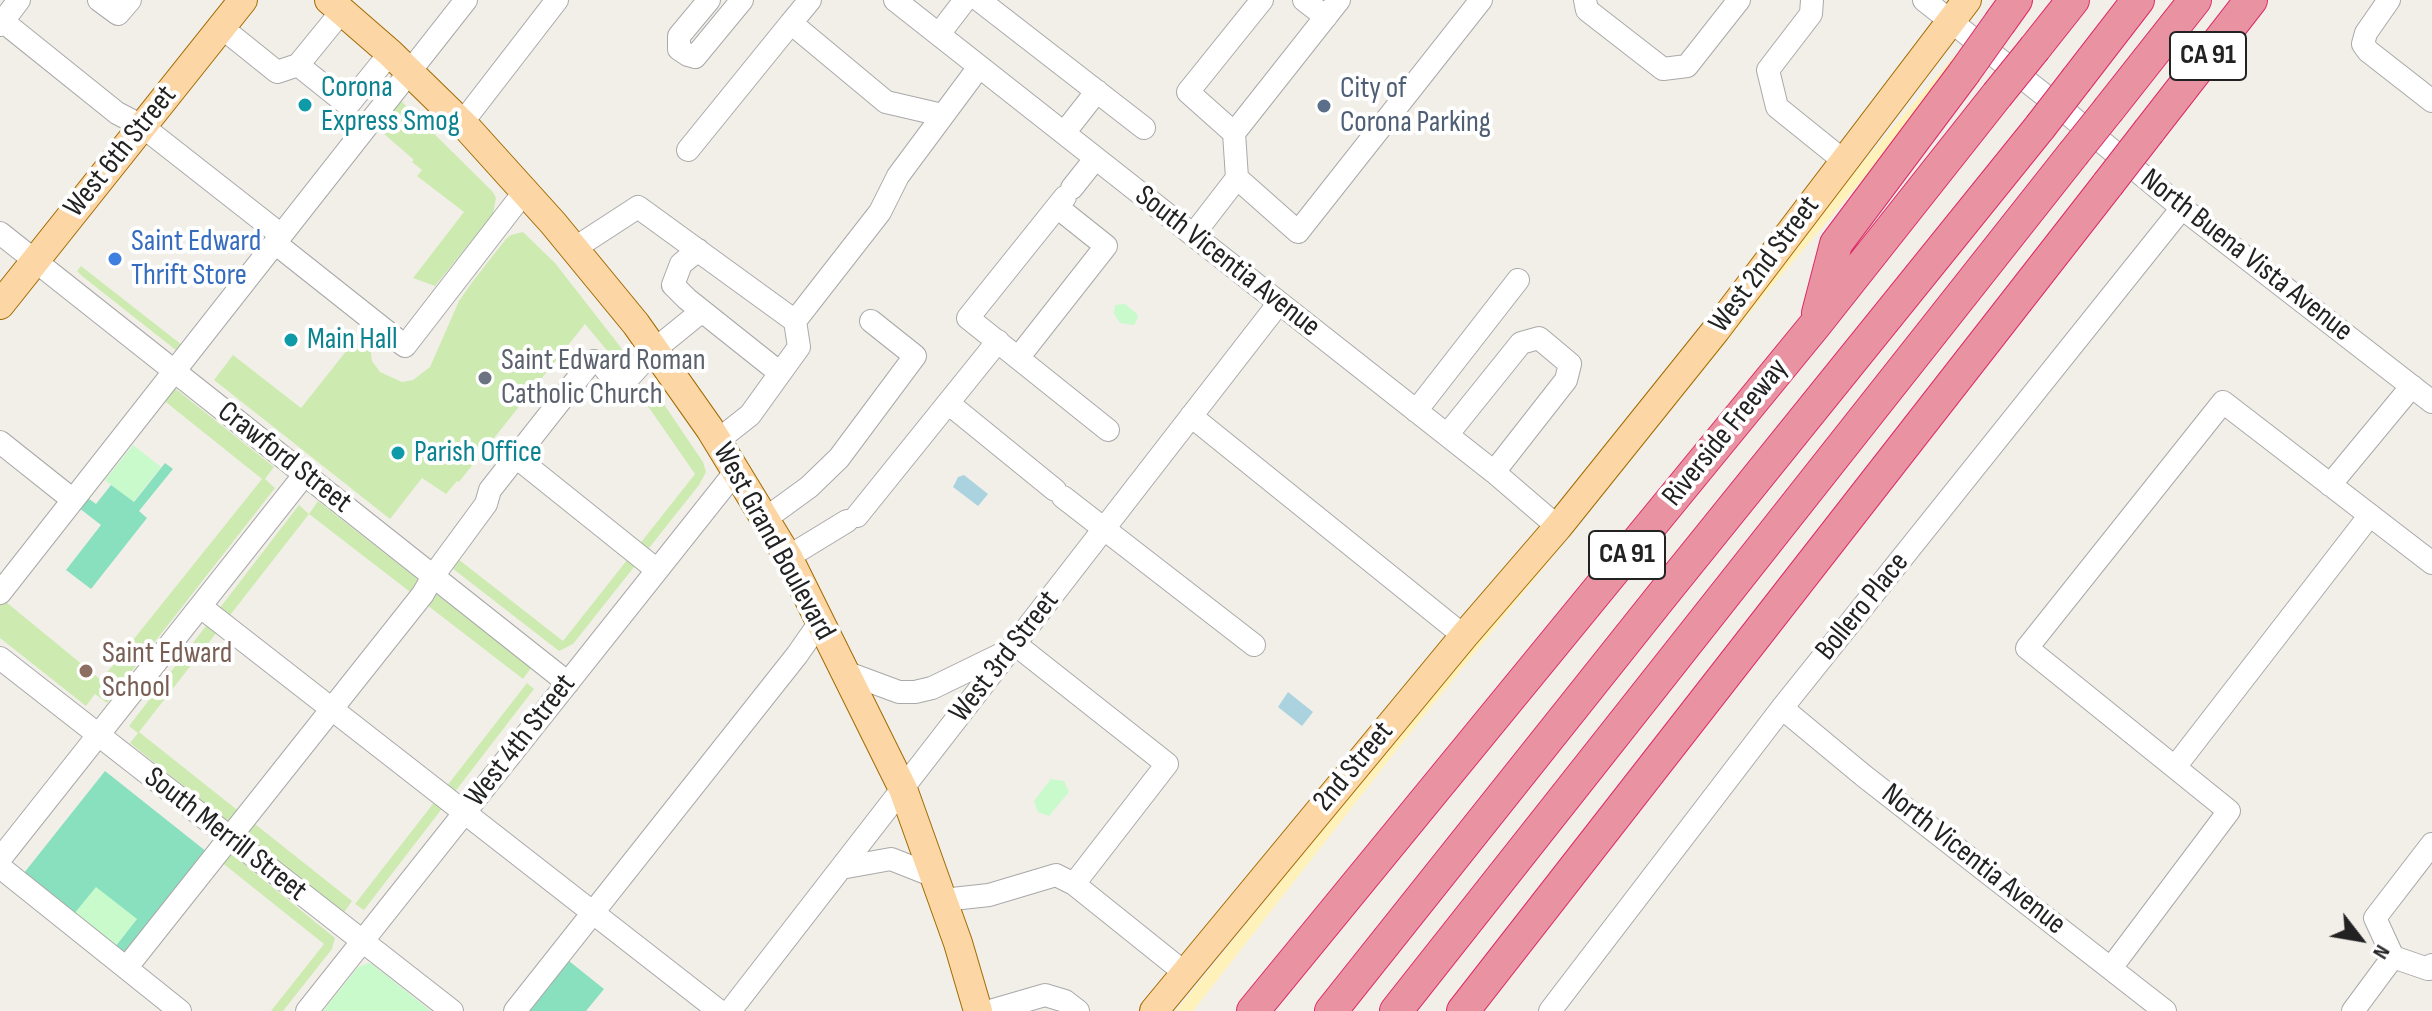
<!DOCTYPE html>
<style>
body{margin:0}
#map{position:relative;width:2432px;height:1011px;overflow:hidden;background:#f2efe9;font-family:"Sofia Sans Condensed",sans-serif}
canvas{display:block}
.north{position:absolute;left:2320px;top:899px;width:80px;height:80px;-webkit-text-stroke:6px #fff;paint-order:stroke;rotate:121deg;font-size:22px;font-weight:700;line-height:32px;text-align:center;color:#222}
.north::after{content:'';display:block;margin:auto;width:28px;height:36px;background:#222;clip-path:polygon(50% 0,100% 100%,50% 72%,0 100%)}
</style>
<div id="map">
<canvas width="2432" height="1011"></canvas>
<div class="north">N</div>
</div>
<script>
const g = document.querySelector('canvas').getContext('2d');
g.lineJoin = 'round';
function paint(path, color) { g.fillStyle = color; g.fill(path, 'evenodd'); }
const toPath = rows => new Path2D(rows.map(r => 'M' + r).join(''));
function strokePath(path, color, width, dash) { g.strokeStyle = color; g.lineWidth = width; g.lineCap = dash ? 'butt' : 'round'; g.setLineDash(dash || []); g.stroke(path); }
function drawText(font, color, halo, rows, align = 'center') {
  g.font = font + ' "Sofia Sans Condensed",sans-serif'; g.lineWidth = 8; g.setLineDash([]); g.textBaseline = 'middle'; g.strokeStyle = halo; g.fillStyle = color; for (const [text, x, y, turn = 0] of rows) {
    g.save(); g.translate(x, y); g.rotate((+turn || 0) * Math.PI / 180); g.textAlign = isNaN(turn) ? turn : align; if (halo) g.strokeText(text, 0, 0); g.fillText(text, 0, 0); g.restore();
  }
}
const grass = toPath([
 [399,99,493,192,496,198,493,214,435,286,413,278,464,212,417,176,422,170,412,162,414,160,376,127],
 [523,232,555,263,619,345,628,360,620,366,585,324,459,482,457,481,446,494,422,478,390,519,214,380,233,355,301,408,359,335,373,336,370,346,372,361,380,372,402,382,413,380,430,367,459,301,473,281,506,239,511,235],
 [81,266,182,345,177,351,82,276,77,271],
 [645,384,650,385,659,397,703,462,706,472,699,485,573,644,559,651,452,568,458,559,563,641,695,474,638,392],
 [172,386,274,467,265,479,275,488,107,703,95,694,86,706,0,638,0,597,101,680,262,479,162,399],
 [318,501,531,668,523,679,309,514,139,732,352,901,343,914,130,743,138,733,129,726,299,505,309,514],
 [527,683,534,689,364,910,355,904],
 [223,847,335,938,332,949,283,1011,271,1011,324,944,215,857]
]);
const sand = toPath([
 [1955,55,1963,61,1751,311,1406,738,1193,1011,1176,1011,1624,455,1847,181]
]);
const park = toPath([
 [1125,304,1137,314,1138,318,1134,325,1120,323,1114,314,1115,305],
 [133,445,161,467,133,502,105,480],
 [1051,779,1064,781,1069,792,1049,816,1038,812,1034,801],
 [96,886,137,919,115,947,74,914],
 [369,963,373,965,431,1011,323,1011,358,967]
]);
const pitch = toPath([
 [165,463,173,469,139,511,147,518,91,589,66,570,101,525,79,508,88,498,96,504,111,485,134,502],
 [105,771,207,852,125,955,115,947,137,919,96,887,74,914,24,873],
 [569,961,604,989,586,1011,529,1011]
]);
const water = toPath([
 [964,475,988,494,978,506,953,487,958,477],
 [1288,692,1313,712,1302,726,1278,707]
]);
const minor = toPath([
 [99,0,118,14,130,0],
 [709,0,679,36,679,49,688,55,695,57,742,0],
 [810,0,791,23,886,102,942,115],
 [895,0,1494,472,1558,527],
 [979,0,1144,128],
 [1304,0,1326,17],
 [1585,0,1587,10,1663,69,1687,66,1739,0],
 [1812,0,1811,14,1768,70,1777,107,1844,161],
 [1924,0,2062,109,2182,208,2432,402],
 [2389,0,2366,33,2363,44,2368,51,2432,101],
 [0,19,117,113,142,126,281,235],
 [0,25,19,0],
 [221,27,277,72,298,65,348,105,390,53],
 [939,34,965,0],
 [298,65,342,11],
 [462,123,557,0],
 [1064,133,1097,91],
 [1234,133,1339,0],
 [688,150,791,23],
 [1237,178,1298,232,1481,0],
 [1072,188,1095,159],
 [1065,197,968,318,1108,430],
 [0,233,568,683],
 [1193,235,1237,178,1234,133,1188,92,1262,0],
 [275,243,405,346,525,191],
 [575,248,638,207,795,321,799,347,750,415,717,441],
 [698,250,681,264,673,285,687,299,780,373],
 [795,321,880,212,898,176,979,67],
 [1018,358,1106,246,1057,207],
 [948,403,1055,490],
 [1416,411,1518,280],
 [1191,416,1464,636],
 [1447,435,1521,343,1539,338,1570,364,1566,380,1494,472],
 [0,442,73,500],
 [516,457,657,570],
 [2330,485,2412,386],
 [1063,497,1254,645],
 [857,516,998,341],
 [765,519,809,487,839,458,915,356,871,321],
 [788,557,847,521],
 [0,593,466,0],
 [201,607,719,1011],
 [0,658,452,1011],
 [845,672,899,692,915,692,932,688,1006,652],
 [1782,708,1864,776,2165,1011],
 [2175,767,2370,515],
 [2432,844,2375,918,2393,957,2428,969,2432,965],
 [0,859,305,474],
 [0,867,180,1011],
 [841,868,891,859,934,876],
 [1074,884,1185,973],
 [943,900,989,895,1056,875,1074,884,1167,764,1015,644],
 [127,967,423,594,433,576,486,504,490,490,590,363,594,361,602,365,620,387,654,350,702,311],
 [2111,968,2229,811,2027,648,2223,402,2432,563],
 [307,1011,736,471],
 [515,1011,797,655,820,622],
 [730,1011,1279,303],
 [990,1011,1045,995,1065,1001,1078,1011],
 [1550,1011,1782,708,2182,208],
 [2353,1011,2393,957]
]);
const major = toPath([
 [329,0,390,53,469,130,553,223,636,324,710,429,788,557,903,789,958,943,978,1011],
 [0,305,243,0],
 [1154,1011,1464,636,1558,527,1716,330,1967,0]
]);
const highway = toPath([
 [2001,21,2016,0],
 [2035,48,2073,0],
 [2077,79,2138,0],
 [2109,109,2195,0],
 [2149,131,2251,0],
 [1818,313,1836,244,1964,73],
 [1253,1011,1815,325,1997,95],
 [1331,1011,1660,598,2040,127],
 [1396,1011,2073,154],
 [1463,1011,2108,184]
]);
const highwayBridge = toPath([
 [1964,73,2001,21],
 [1997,95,2035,48],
 [2040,127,2077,79],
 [2073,154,2109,109],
 [2108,184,2149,131]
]);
const markers = [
 [305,105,8,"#0f9aa8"],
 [1324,106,8,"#5c6f8a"],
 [115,259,8,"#3f7fe0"],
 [291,340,8,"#0f9aa8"],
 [485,378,8,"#6b7280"],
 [398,453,8,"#0f9aa8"],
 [86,671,8,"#8d6e63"]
];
const shields = [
 [2208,56,76],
 [1627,555,76]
];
const shieldNames = [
 ["CA 91",2208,56],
 ["CA 91",1627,555]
];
const cultureNames = [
 ["Corona",321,88],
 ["Express Smog",321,122],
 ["Main Hall",307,340],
 ["Parish Office",414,453]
];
const serviceNames = [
 ["City of",1340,89],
 ["Corona Parking",1340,123]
];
const streetNames = [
 ["West 6th Street",121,152,-51],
 ["North Buena Vista Avenue",2246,256,38],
 ["South Vicentia Avenue",1227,262,38],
 ["West 2nd Street",1765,265,-53],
 ["Riverside Freeway",1726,433,-51],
 ["Crawford Street",284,458,38],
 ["West Grand Boulevard",773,542,61],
 ["Bollero Place",1863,607,-51],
 ["West 3rd Street",1005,657,-52],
 ["West 4th Street",521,741,-52],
 ["2nd Street",1354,767,-50],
 ["South Merrill Street",225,835,38],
 ["North Vicentia Avenue",1973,860,38]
];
const shopNames = [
 ["Saint Edward",131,242],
 ["Thrift Store",131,276]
];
const worshipNames = [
 ["Saint Edward Roman",501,361],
 ["Catholic Church",501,395]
];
const educationNames = [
 ["Saint Edward",102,654],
 ["School",102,688]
];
paint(grass, '#cdebb0');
paint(sand, '#fff1ba');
paint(park, '#c8facc');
paint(pitch, '#88e0be');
paint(water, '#aad3df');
strokePath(minor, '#a9a9a9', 24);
strokePath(major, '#a06b00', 30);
strokePath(highway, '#dc2a67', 34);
strokePath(minor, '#fff', 22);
strokePath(major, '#fcd6a4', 28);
strokePath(highway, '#e892a2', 32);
strokePath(highwayBridge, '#dc2a67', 34, []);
strokePath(highwayBridge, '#e892a2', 32);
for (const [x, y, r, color] of markers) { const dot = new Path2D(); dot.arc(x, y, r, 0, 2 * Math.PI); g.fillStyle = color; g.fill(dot); strokePath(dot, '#fff', 3); }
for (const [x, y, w] of shields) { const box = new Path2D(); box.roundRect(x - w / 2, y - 24, w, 48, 6); g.fillStyle = '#fff'; g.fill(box); strokePath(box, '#222', 2); }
drawText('bold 28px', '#222', null, shieldNames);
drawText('30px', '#0d838f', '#fff', cultureNames, 'left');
drawText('30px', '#4e5e75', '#fff', serviceNames, 'left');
drawText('30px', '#222', '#fff', streetNames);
drawText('30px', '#366cbe', '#fff', shopNames, 'left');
drawText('30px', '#5b616d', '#fff', worshipNames, 'left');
drawText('30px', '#785e54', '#fff', educationNames, 'left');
</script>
